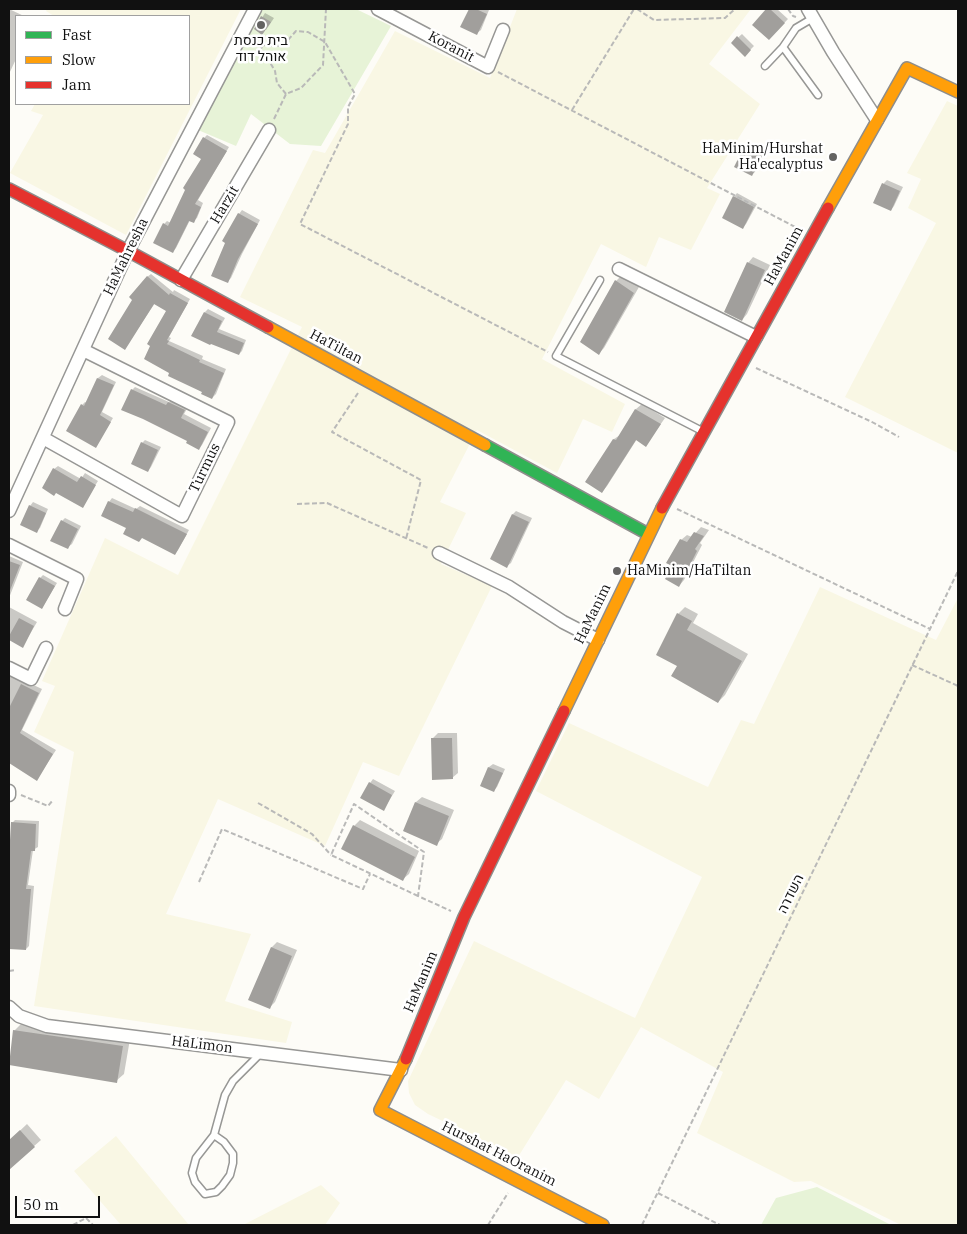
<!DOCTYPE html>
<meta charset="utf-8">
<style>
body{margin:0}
#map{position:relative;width:967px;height:1234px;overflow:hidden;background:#fdfcf7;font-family:"IBM Plex Serif",serif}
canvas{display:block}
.frame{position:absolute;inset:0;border:10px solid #111;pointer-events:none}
.legend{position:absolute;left:15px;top:15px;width:175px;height:90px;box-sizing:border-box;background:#fff;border:1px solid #a0a0a0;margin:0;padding:6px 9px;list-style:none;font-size:15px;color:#111}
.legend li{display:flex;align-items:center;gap:10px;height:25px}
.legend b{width:25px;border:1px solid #a0a0a0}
.scale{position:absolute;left:15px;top:1196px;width:85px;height:22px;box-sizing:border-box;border:2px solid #111;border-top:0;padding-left:6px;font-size:15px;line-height:18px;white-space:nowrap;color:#111;-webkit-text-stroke:4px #fff;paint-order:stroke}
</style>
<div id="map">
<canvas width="967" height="1234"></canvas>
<div class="frame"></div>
<ul class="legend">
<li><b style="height:6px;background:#30b455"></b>Fast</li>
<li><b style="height:6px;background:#ff9f0a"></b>Slow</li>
<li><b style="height:6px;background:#e5322d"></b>Jam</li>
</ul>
<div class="scale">50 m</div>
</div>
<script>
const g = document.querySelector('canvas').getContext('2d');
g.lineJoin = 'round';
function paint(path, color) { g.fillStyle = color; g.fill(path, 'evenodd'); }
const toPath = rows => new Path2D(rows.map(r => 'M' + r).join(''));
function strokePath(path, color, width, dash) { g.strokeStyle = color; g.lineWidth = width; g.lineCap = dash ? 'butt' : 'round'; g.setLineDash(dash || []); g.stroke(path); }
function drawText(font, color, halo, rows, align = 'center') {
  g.font = font + ' "IBM Plex Serif",Heebo,serif'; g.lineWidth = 5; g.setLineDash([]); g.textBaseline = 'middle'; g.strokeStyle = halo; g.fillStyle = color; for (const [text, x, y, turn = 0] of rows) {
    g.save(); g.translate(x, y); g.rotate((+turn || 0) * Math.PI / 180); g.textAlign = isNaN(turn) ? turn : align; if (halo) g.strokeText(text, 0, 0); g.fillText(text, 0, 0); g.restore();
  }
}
const farmland = toPath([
 [47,9,241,9,126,235,10,173,43,115,31,111,35,104,189,104,189,16,54,16,46,11],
 [517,9,751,9,709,64,760,104,707,188,720,194,691,250,659,237,646,267,601,244,542,359,625,404,612,432,583,419,557,473,477,430,440,502,466,513,441,564,492,586,399,776,363,762,325,846,218,799,166,914,251,934,225,1001,292,1022,286,1043,34,1006,74,752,34,732,55,686,42,681,105,538,178,575,302,327,240,297,313,150,325,153,395,31,490,78],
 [947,101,958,106,958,453,845,397,936,223,908,208,921,179,907,173],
 [820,587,936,640,958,598,958,1225,901,1225,811,1181,794,1182,697,1133,723,1072,641,1027,599,1099,566,1080,518,1157,428,1114,415,1105,409,1093,408,1081,474,941,635,1018,702,877,536,791,569,723,708,787,741,720,754,724],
 [116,1136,189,1225,121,1225,74,1171],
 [321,1185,340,1203,325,1225,243,1225]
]);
const green = toPath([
 [261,9,356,9,391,26,321,146,290,144,251,114,236,146,198,130],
 [817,1187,891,1225,761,1225,776,1198]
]);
const shadow = toPath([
 [9,9,24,16,16,16,16,59,9,74],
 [470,9,489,10,481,30,477,33,462,27],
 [767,9,777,9,788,19,769,39,753,25],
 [265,13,274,18,266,30,255,29],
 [742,34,754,46,745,55,732,43],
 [207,135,229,147,198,200,203,203,197,218,193,221,190,220,176,248,173,251,164,224,167,221,171,223,203,158,204,138],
 [750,143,765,150,755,172,751,175,746,146],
 [887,180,903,187,894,206,891,210,875,202,884,183],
 [737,193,757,204,746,224,743,227,734,197],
 [242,210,260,220,242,254,231,278,227,282,227,242,239,214],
 [753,257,770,265,747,314,742,320,748,263],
 [151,274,173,292,174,290,190,299,169,337,171,338,169,341,203,356,202,359,226,369,216,394,212,398,146,358,168,310,155,303,125,348,147,277],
 [622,275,639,287,604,348,599,353,582,342,616,281],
 [208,309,225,318,219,329,246,340,242,351,239,354,211,343,205,312],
 [102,375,116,382,102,412,113,418,96,446,82,405,85,402,87,403,98,378],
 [135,387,169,402,173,399,188,407,184,414,211,428,202,445,199,448,189,441,132,390],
 [642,404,665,418,646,445,637,439,607,486,602,492,614,439,620,435,636,409],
 [145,440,161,447,151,467,148,471,142,443],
 [58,466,81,479,85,473,98,481,82,506,56,492,54,469],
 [112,498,136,509,140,506,189,530,178,550,175,554,128,527,109,502],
 [33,502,48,509,40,528,36,531,30,506],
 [516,511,532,518,511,563,507,566,513,514],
 [65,518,81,526,72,544,68,547,62,521],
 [701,527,709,530,700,543,702,545,684,580,679,586,674,566,681,540,687,535,692,537],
 [9,556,23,562,9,598],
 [43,575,57,583,42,608,40,578],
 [9,607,37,622,23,646,9,638],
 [685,607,698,614,693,623,748,654,725,695,718,702,678,665,678,614],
 [9,675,23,683,25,681,42,689,22,730,56,750,37,779,9,762],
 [438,733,457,733,458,773,452,778,432,739],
 [493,764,505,769,497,787,494,790,482,785,489,767],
 [373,779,395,791,384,809,370,783],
 [422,797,454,810,442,839,436,844,404,831,416,802],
 [15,820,39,821,38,847,33,850,28,885,34,886,29,946,26,949,9,948,9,862,12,823],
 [360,820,419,851,409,874,403,879,354,826],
 [277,942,297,950,275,1002,270,1007,250,999,272,947],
 [22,1023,130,1039,124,1074,116,1081,14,1031],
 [27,1124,41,1140,9,1168,9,1141]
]);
const building = toPath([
 [469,9,476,9,487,14,477,35,460,27],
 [766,9,770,9,785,23,769,40,752,25],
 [261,16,271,22,262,35,254,29],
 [737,36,751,50,745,57,731,43],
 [203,137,227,151,195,204,201,207,194,223,189,221,173,253,153,243,163,223,168,226,185,190,183,188,201,159,193,154],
 [745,145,763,154,752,176,734,167],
 [882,183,900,191,891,211,873,203],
 [733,196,754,207,743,229,722,218],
 [238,213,258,224,238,259,228,283,211,276,225,243,222,241],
 [747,262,765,270,742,321,724,312],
 [147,276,169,295,170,293,188,303,167,340,169,341,167,344,200,360,199,362,224,373,212,399,201,394,202,392,168,376,169,373,144,359,150,346,147,344,166,311,154,304,125,350,108,339,132,300,129,297],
 [615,280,634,293,599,355,580,342],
 [204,312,222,321,217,332,244,343,239,355,211,344,210,345,191,336],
 [97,378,114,385,100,415,111,422,96,448,66,431,81,404,84,406],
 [131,389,166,405,168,402,185,410,181,418,208,432,199,450,186,443,187,441,143,419,121,410],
 [635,409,661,424,646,447,636,440,602,493,585,482,613,439,616,440],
 [141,442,158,450,148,472,131,464],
 [53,468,77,482,81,476,96,485,83,508,56,493,54,496,42,488],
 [108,501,133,512,135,508,187,534,175,555,142,538,139,542,123,534,126,528,101,516],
 [29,505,46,513,37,533,20,525],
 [512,514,529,522,507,568,490,559],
 [61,520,78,529,68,549,50,541],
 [694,532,704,536,695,549,697,551,679,587,665,579,672,566,666,563,680,539,687,542],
 [9,561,20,565,9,593],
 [39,577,55,586,42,609,26,600],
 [677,613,692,621,687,630,742,661,718,703,671,676,677,666,656,655],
 [19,618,34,626,23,648,9,640,9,636],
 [21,684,39,693,20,733,53,754,37,781,9,763,9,708],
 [431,738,452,738,453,779,432,780],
 [488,767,503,773,494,792,480,786],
 [369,782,392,795,384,811,360,798],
 [415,802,449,816,437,846,403,831],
 [11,822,36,824,35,851,31,851,26,889,31,889,26,950,9,949,9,858],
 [353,825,415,857,403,881,341,849],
 [271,947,292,956,270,1009,248,1000],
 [13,1030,123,1046,117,1083,9,1065],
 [20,1130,35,1147,9,1170,9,1140]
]);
const path = toPath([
 [637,9,654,20,725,18,735,9],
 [788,9,793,16,796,17],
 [254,39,260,45,275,71,277,83,286,94],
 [260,45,279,46,288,40,296,31,308,32,325,42,355,94,348,107,348,124,300,224,548,352],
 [498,72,799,229],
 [572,110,634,9],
 [274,119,286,94,301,88,323,65,326,9],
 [756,368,872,422,899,437],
 [358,393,332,432,421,480,406,539],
 [297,504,327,503,428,548],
 [677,509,930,629],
 [912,665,958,686],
 [21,795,48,806,53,800],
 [258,803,312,834,331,855],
 [199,882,222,829,363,889,370,874],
 [418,896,331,855,354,804,424,852,418,896,451,911],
 [9,971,15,970],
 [658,1193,720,1225],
 [73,1225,86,1218,93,1225],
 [488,1225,508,1193],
 [642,1225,958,571]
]);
const lane = toPath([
 [813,18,796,28,783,47,818,95],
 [765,66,783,47],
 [600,280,556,356,702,431],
 [214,1135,224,1142,233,1154,233,1163,230,1175,222,1186,216,1192,205,1194,195,1182,192,1173,196,1158,214,1135,225,1095,233,1081,261,1053]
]);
const street = toPath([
 [378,9,488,67,503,30],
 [808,9,833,52,877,120],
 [619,269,756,337],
 [181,280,269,130],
 [43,438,182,516,228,422,83,350],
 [9,511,128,251,255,9],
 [9,545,77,579,65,609],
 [439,553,509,587,563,622,598,640],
 [9,668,31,679,46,648],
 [9,791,9,795],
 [9,1007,19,1016,47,1026,401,1070]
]);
const fast = toPath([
 [485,445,648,534]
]);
const slow = toPath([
 [828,208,907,68,958,92],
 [268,327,485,445],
 [564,711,662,508],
 [406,1059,380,1110,603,1225]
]);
const jam = toPath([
 [9,189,128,251,268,327],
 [662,508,828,208],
 [406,1059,464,917,564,711]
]);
const markers = [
 [261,25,5,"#646362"],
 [833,157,5,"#646362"],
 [617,571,5,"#646362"]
];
const poiNames = [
 ["בית כנסת",261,41],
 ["אוהל דוד",261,57],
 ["HaMinim/Hurshat",823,149,"right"],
 ["Ha'ecalyptus",823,165,"right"],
 ["HaMinim/HaTiltan",627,571,"left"]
];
const streetNames = [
 ["Koranit",451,47,28],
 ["Harzit",225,205,-59],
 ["HaManim",784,256,-61],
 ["HaMahresha",126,257,-64],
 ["HaTiltan",336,347,28],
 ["Turmus",205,468,-64],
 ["HaManim",593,614,-64],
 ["השדרה",791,894,-64],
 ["HaManim",421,982,-67],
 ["HaLimon",202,1045,7],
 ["Hurshat HaOranim",499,1154,27]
];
paint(farmland, '#f9f7e4');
paint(green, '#e7f3d7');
paint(shadow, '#0003');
paint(building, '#a19f9c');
strokePath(lane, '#979795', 9);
strokePath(street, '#979795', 15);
strokePath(fast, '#8e8d8b', 14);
strokePath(slow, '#8e8d8b', 14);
strokePath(jam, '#8e8d8b', 14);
strokePath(path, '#b9b9b8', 2, [5, 2.5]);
strokePath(lane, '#fffffe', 6);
strokePath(street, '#fffffe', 12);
strokePath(fast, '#30b455', 11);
strokePath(slow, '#ff9f0a', 11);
strokePath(jam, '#e5322d', 11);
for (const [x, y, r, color] of markers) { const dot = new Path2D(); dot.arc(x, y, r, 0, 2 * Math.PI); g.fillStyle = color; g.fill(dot); strokePath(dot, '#fff', 2); }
drawText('14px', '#111', '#fff', poiNames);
drawText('14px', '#111', '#fff', streetNames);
</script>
